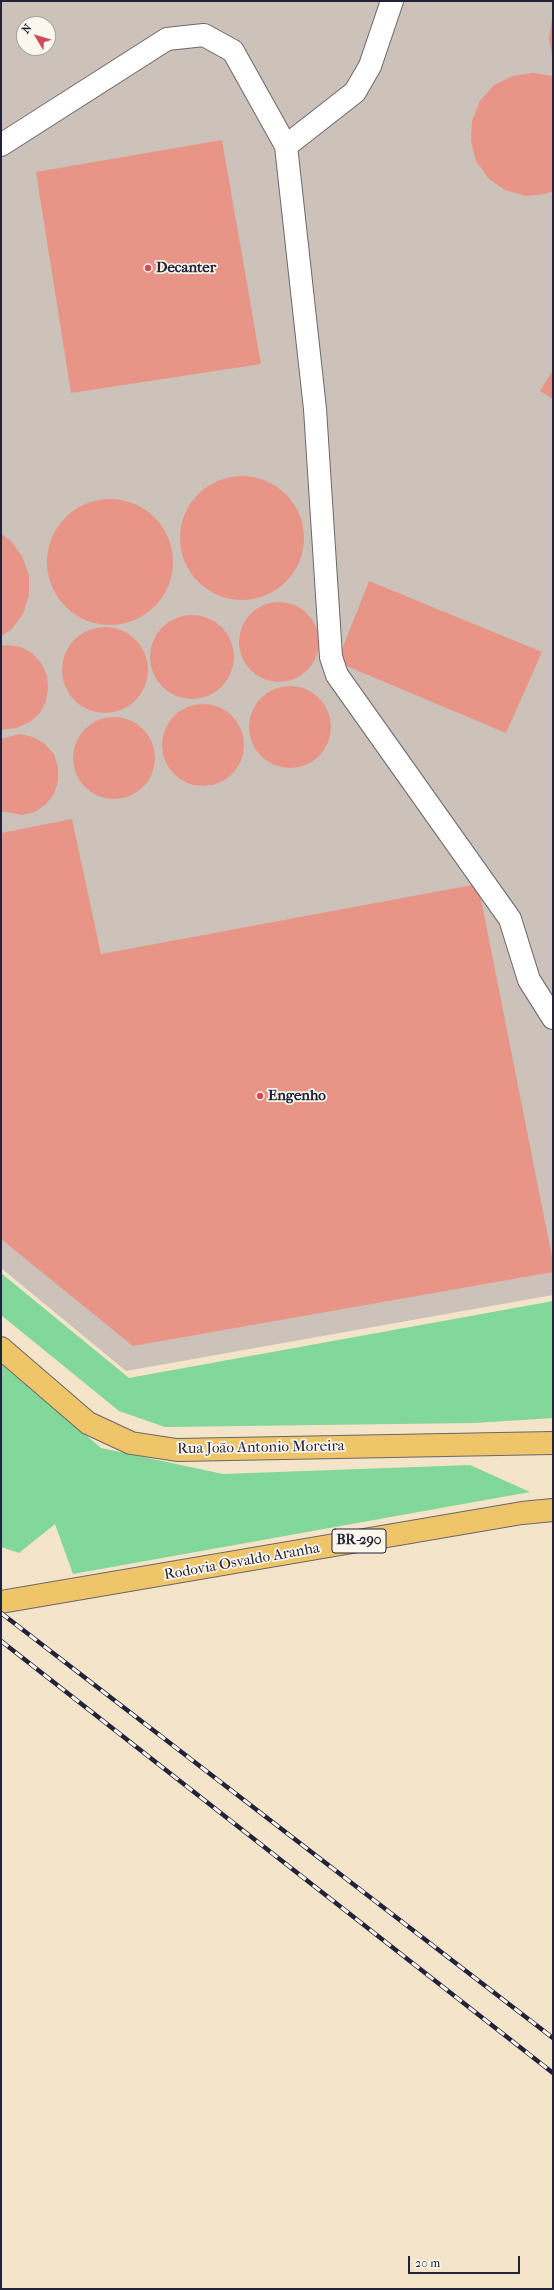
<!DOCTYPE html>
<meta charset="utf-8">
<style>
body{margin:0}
#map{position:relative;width:554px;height:2290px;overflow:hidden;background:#f4e4ca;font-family:"IM FELL French Canon",serif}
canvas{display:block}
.frame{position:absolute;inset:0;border:2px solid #22223b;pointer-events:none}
.north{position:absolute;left:16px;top:16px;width:40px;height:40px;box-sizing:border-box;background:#fbf7ec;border:1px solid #a4a2a5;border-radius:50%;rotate:308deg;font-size:11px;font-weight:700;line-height:16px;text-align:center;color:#22223b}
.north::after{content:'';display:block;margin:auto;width:14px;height:18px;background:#d1495b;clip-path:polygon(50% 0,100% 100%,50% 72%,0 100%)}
.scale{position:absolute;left:408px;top:2256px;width:112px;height:18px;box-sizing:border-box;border:2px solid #22223b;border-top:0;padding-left:5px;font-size:12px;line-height:14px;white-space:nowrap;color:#22223b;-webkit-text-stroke:3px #fbf7ec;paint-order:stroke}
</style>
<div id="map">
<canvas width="554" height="2290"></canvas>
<div class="frame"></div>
<div class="north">N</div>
<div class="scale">20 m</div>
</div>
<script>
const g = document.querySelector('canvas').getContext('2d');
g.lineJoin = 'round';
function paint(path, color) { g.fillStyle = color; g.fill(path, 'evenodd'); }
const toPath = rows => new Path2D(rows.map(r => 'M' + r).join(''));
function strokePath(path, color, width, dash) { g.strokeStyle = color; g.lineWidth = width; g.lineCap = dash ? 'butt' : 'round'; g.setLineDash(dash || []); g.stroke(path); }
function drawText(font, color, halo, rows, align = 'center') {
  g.font = font + ' "IM FELL French Canon",serif'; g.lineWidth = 3.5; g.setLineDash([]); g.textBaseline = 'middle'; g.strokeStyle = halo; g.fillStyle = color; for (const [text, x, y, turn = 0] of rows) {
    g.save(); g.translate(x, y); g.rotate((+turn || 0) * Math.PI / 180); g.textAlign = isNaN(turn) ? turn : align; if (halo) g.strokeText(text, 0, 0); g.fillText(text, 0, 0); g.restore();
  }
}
const industrial = toPath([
 [1,1,553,1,553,1295,126,1371,1,1268],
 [24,24,48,24,48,48,24,48]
]);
const green = toPath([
 [1,1273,129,1378,553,1301,553,1418,474,1423,165,1427,119,1411,1,1315],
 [1,1363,101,1448,223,1474,470,1465,530,1492,73,1574,55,1524,19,1553,1,1547]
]);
const building = toPath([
 [553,13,553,56,552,56,549,38],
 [533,73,553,76,553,191,545,194,526,196,505,190,489,179,476,161,471,141,472,121,480,101,494,85,513,76],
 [222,140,261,364,71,393,36,172],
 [553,370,553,399,540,391],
 '180 538a62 62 0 1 1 124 0a62 62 0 1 1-124 0Z',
 '47 562a63 63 0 1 1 126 0a63 63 0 1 1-126 0Z',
 [1,534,10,540,22,556,29,575,29,595,23,614,11,630,1,636],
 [369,581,542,652,506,733,337,662],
 '239 642a40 40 0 1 1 80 0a40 40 0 1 1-80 0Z',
 '150 657a42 42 0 1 1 84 0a42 42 0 1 1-84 0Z',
 '62 670a43 43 0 1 1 86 0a43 43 0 1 1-86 0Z',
 [8,645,21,647,32,653,41,663,47,675,48,688,46,701,40,713,30,722,16,728,2,730,1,646],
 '249 727a41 41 0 1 1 82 0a41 41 0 1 1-82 0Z',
 '162 745a41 41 0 1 1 82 0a41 41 0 1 1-82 0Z',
 '73 758a41 41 0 1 1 82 0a41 41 0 1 1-82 0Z',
 [20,734,33,737,45,744,54,754,58,767,58,781,54,794,46,804,35,812,22,815,1,811,1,739],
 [72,819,101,954,478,884,553,1262,553,1272,133,1346,1,1239,1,833]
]);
const minor = toPath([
 [1,145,167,39,204,35,233,51,286,146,315,409,331,657,337,675,510,919,529,980,553,1018],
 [286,146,355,92,370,66,392,1]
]);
const major = toPath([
 [1,1348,88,1423,131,1443,177,1450,553,1443]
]);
const highway = toPath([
 [1,1602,522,1513,553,1510]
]);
const rail = toPath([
 [1,1613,553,2038],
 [1,1641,553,2073]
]);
const markers = [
 [148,268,4,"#d1495b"],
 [260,1096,4,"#d1495b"]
];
const shields = [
 [359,1541,54]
];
const shieldNames = [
 ["BR-290",359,1541]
];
const poiNames = [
 ["Decanter",156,268],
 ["Engenho",268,1096]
];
const streetNames = [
 ["Rua João Antonio Moreira",261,1448,-1],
 ["Rodovia Osvaldo Aranha",242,1562,-10]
];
paint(industrial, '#cdc2b9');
paint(green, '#82d79a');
paint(building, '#e89587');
strokePath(minor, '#6c666d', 24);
strokePath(major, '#6c666d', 24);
strokePath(highway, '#6c666d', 24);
strokePath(minor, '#fff', 22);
strokePath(major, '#eec569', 22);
strokePath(highway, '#eec569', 22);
strokePath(rail, '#22223b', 4.5);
strokePath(rail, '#fbf7ec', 3, [9]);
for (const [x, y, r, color] of markers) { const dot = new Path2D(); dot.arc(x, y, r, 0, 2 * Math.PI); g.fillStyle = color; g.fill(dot); strokePath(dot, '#fbf7ec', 1.5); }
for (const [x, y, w] of shields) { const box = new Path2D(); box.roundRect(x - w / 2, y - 12, w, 24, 3); g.fillStyle = '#fbf7ec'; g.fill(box); strokePath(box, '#22223b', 1); }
drawText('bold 14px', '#22223b', null, shieldNames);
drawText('bold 15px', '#22223b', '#fbf7ec', poiNames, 'left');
drawText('15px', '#22223b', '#fbf7ec', streetNames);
</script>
